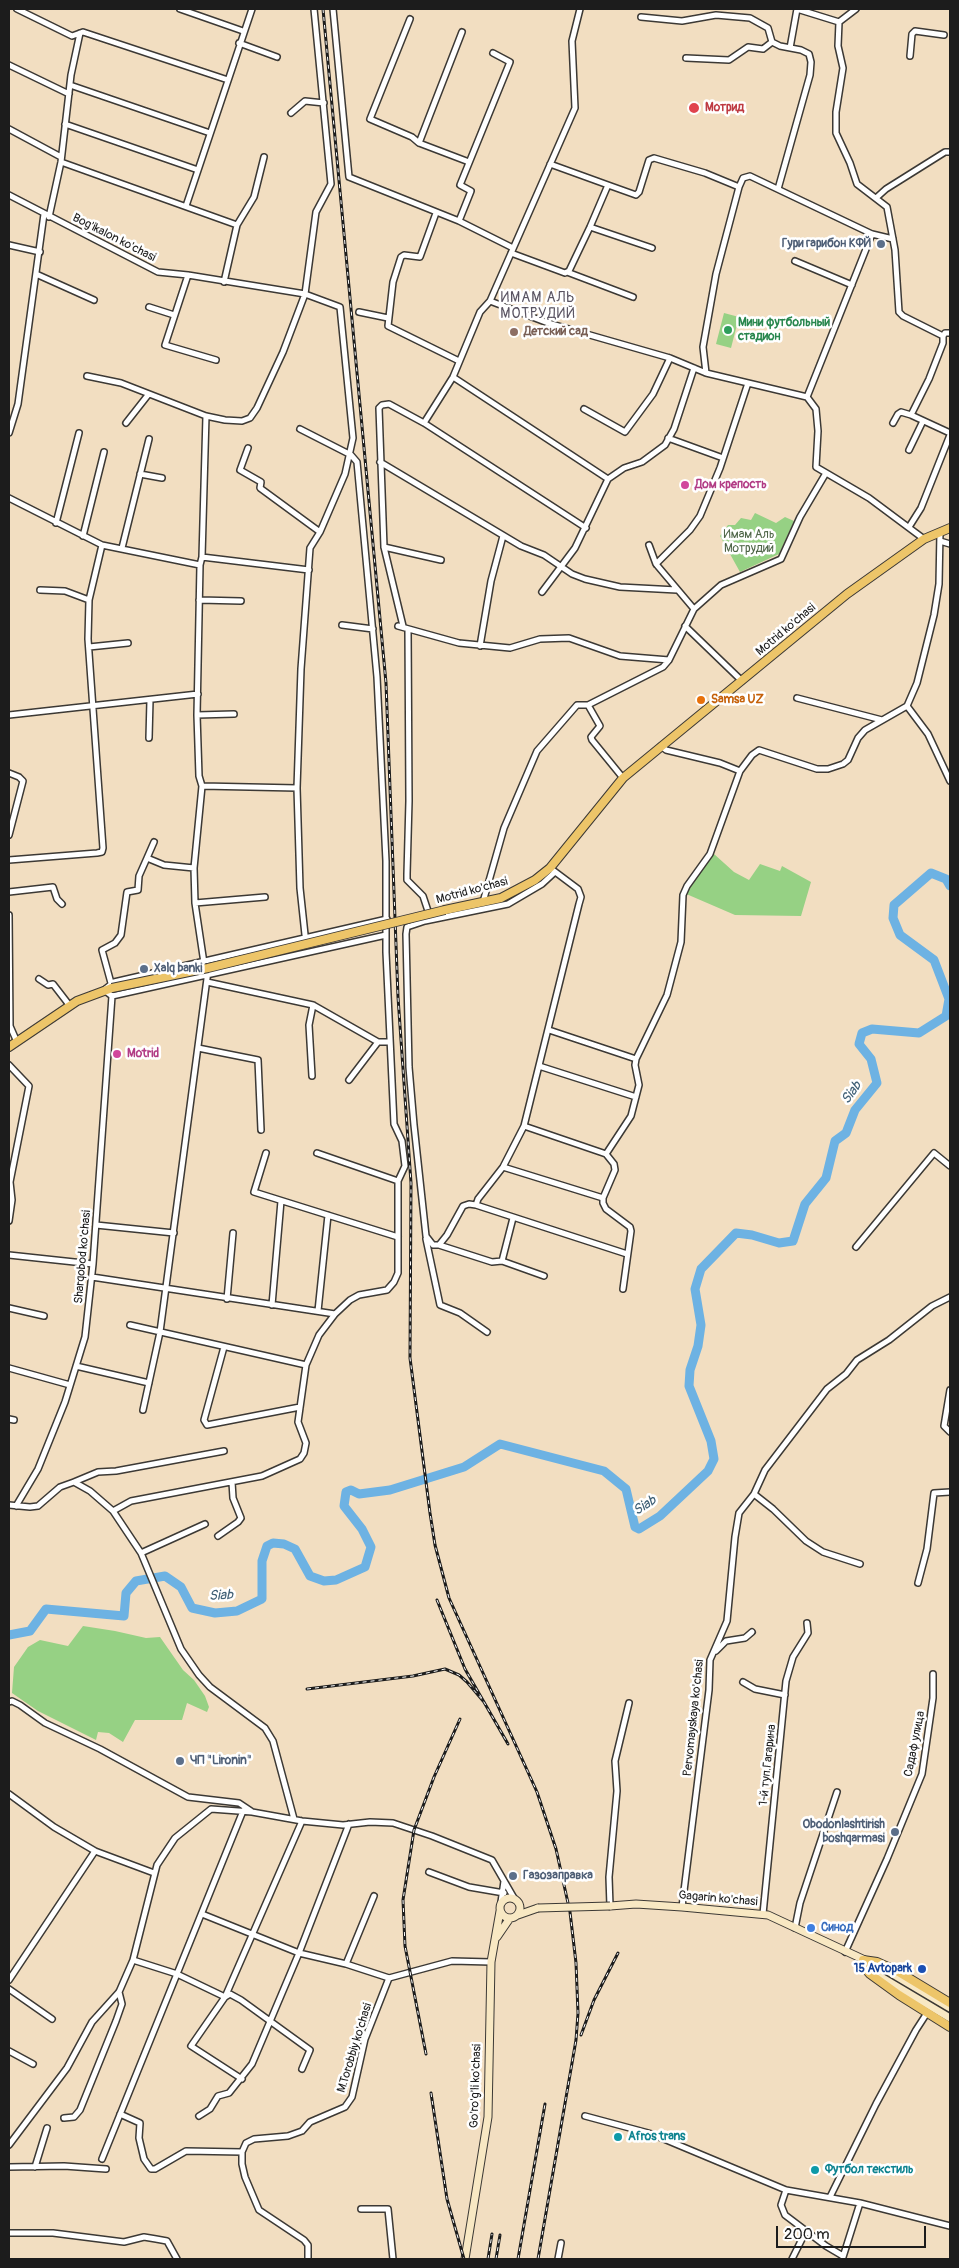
<!DOCTYPE html>
<meta charset="utf-8">
<style>
body{margin:0}
#map{position:relative;width:959px;height:2268px;overflow:hidden;background:#f2dec1;font-family:Pangolin,sans-serif}
canvas{display:block}
.frame{position:absolute;inset:0;border:10px solid #1c1c1c;pointer-events:none}
.scale{position:absolute;left:776px;top:2226px;width:150px;height:22px;box-sizing:border-box;border:2px solid #1c1c1c;border-top:0;padding-left:6px;font-size:15px;line-height:18px;white-space:nowrap;color:#1c1c1c;-webkit-text-stroke:4px #fff;paint-order:stroke}
</style>
<div id="map">
<canvas width="959" height="2268"></canvas>
<div class="frame"></div>
<div class="scale">200 m</div>
</div>
<script>
const g = document.querySelector('canvas').getContext('2d');
g.lineJoin = 'round';
function paint(path, color) { g.fillStyle = color; g.fill(path, 'evenodd'); }
const toPath = rows => new Path2D(rows.map(r => 'M' + r).join(''));
function strokePath(path, color, width, dash) { g.strokeStyle = color; g.lineWidth = width; g.lineCap = dash ? 'butt' : 'round'; g.setLineDash(dash || []); g.stroke(path); }
function drawText(font, color, halo, rows, align = 'center') {
  g.font = font + ' Pangolin,sans-serif'; g.lineWidth = 5; g.setLineDash([]); g.textBaseline = 'middle'; g.strokeStyle = halo; g.fillStyle = color; for (const [text, x, y, turn = 0] of rows) {
    g.save(); g.translate(x, y); g.rotate((+turn || 0) * Math.PI / 180); g.textAlign = isNaN(turn) ? turn : align; if (halo) g.strokeText(text, 0, 0); g.fillText(text, 0, 0); g.restore();
  }
}
const green = toPath([
 [724,313,739,317,731,348,716,344],
 [755,513,776,523,785,517,794,521,779,554,740,572,720,536,728,525,735,525,741,518,751,520],
 [714,854,734,872,749,880,760,864,780,871,782,866,811,882,801,916,735,915,684,893],
 [83,1626,115,1631,146,1638,160,1637,183,1670,194,1680,205,1696,209,1707,207,1712,187,1703,182,1720,135,1720,123,1742,109,1733,98,1732,96,1740,38,1711,12,1693,14,1667,28,1647,40,1640,68,1646]
]);
const river = toPath([
 [9,1635,30,1631,46,1609,124,1616,126,1593,136,1581,165,1576,181,1587,192,1608,215,1613,237,1611,262,1599,262,1561,267,1546,273,1543,284,1544,295,1549,310,1576,324,1581,336,1580,365,1567,371,1547,362,1529,344,1506,346,1492,351,1490,359,1494,390,1490,464,1467,500,1444,604,1471,626,1489,635,1527,639,1529,660,1516,708,1471,714,1459,711,1441,689,1386,690,1370,698,1346,701,1325,695,1289,701,1269,736,1233,752,1235,779,1243,793,1241,805,1204,826,1178,835,1141,846,1133,855,1110,877,1083,871,1059,859,1044,862,1033,872,1029,919,1033,946,1016,949,999,934,960,900,935,893,918,894,905,931,873,946,879,950,886]
]);
const minor = toPath([
 [17,9,72,36,83,32,228,80],
 [180,9,243,31],
 [333,9,349,177,459,221,513,248],
 [580,9,572,41,575,108,490,301,548,323,670,358,706,373,807,397,816,409,818,431,816,467,869,498,924,539],
 [797,9,839,22],
 [856,9,839,22,838,46,843,68,836,112,836,133,850,163,857,184,887,207,895,250,899,312,903,316,943,336,943,343,929,379,911,415,950,433],
 [641,17,682,21,716,15,750,18,768,28,772,42,780,46,801,50,809,54,811,62,810,75,778,189],
 [410,19,370,119,412,137,419,143],
 [462,32,419,143,469,162],
 [239,43,277,57],
 [790,48,797,9],
 [910,56,912,34,915,31,944,35],
 [686,58,729,60,748,47,763,49,772,42],
 [9,65,69,94],
 [70,85,210,133],
 [291,113,305,101,324,103],
 [65,124,198,170],
 [9,129,61,157],
 [61,162,237,225],
 [608,185,636,195,639,192,649,160,654,158,705,173,739,187,716,274,703,347,706,373],
 [739,187,743,178,750,176,872,234,893,239],
 [9,195,158,272,188,275,305,294,340,307,353,438,345,474,320,532,310,548,301,669,297,788,300,888,306,944],
 [876,198,886,189,945,152,950,152],
 [186,206,252,9],
 [436,213,420,257,404,255,401,257,393,282,388,326,459,361],
 [49,217,61,162,71,75,80,33],
 [459,221,471,191,460,185,510,62,493,53],
 [590,227,652,248],
 [9,245,40,252],
 [511,253,565,273,569,271,590,227,608,185,550,164],
 [795,261,852,285],
 [567,272,633,297],
 [36,274,94,300],
 [188,275,165,345,216,360],
 [224,282,237,225,254,197,264,157],
 [149,307,174,315],
 [359,312,388,318],
 [943,336,945,333,950,333],
 [87,376,121,383,206,416,225,420,242,421,250,418,257,408,283,352,305,294,316,212,331,184,314,9],
 [453,377,608,479],
 [807,397,872,234],
 [584,409,625,432,653,394,670,358],
 [126,423,148,395],
 [424,423,453,377,480,312,490,301],
 [893,423,898,414,901,412,911,415],
 [9,433,18,404,44,214],
 [668,438,723,458],
 [248,448,240,470,261,482,260,488,320,532],
 [909,450,923,421],
 [380,462,521,546,544,555,572,574,585,579,620,587,677,590],
 [140,474,162,478],
 [9,498,102,545,200,565],
 [56,523,79,433],
 [909,527,921,508,950,435],
 [83,536,104,452],
 [940,541,950,544],
 [649,545,656,564],
 [384,547,441,560],
 [122,548,149,439],
 [202,557,309,570],
 [40,590,65,591,89,600],
 [542,592,575,548,608,479,624,468,642,462,665,445,674,429,694,368],
 [199,600,241,601],
 [694,609,656,564,690,530,700,516,720,468,748,383],
 [342,625,373,629],
 [398,626,459,643,510,648,540,639,569,638,620,656,669,660],
 [403,626,384,547,379,408,382,405,389,404,424,423,586,528],
 [685,626,742,681],
 [408,629,409,801,407,874,407,880,423,896,429,914],
 [480,646,491,581,503,536],
 [89,647,128,643],
 [797,698,882,720],
 [588,705,600,726,591,737,592,740,623,778],
 [907,706,928,734,950,781],
 [9,715,198,694],
 [197,715,234,714],
 [149,738,150,700],
 [661,746,666,750,720,763,740,771,752,755,759,750,817,769,828,769,843,764,848,760,858,738,865,730,907,706,917,683,934,615,939,584,940,532],
 [9,773,19,777,23,781,9,835],
 [202,786,297,788],
 [147,858,154,842],
 [9,860,97,853,102,852,103,848,88,639,89,600,102,545],
 [554,871,578,889,581,897,579,904,524,1126,503,1167,478,1199,476,1205,627,1254],
 [9,892,53,887,57,899,62,904],
 [483,902,504,828,537,751,577,705,588,705,663,667,669,660,694,609,721,585,781,559,800,517,826,473],
 [195,903,265,897],
 [9,915,10,1026,17,1042],
 [386,935,112,996,104,990,114,982,387,919],
 [204,963,195,903,194,868,202,786,199,776,197,715,200,565,202,557,206,416],
 [39,979,48,985,53,984,70,1006],
 [207,982,313,1005,378,1042,390,1042],
 [111,983,102,950,115,943,121,935,127,892,138,890,139,876,147,858,164,865,194,868],
 [549,1030,636,1059],
 [198,1048,258,1060,261,1130],
 [9,1065,29,1086,10,1182,12,1200,9,1221],
 [539,1066,636,1097],
 [312,1076,309,1025,313,1005],
 [349,1080,378,1042],
 [524,1126,606,1154,631,1116,639,1085,635,1065,636,1059,667,995,681,942,683,895,687,886,710,854,740,771],
 [266,1153,254,1192,398,1237],
 [317,1153,398,1181],
 [606,1154,614,1164,615,1170,603,1198,603,1203,606,1209,630,1227,631,1231,623,1289],
 [503,1167,603,1198],
 [476,1205,469,1204,463,1206,447,1235,439,1245,433,1245,426,1236,414,1125,409,1067,406,934,407,927,425,921,508,904,542,884,555,872],
 [513,1218,502,1261,544,1276],
 [96,1225,174,1233],
 [426,1239,440,1305,460,1313,487,1332],
 [439,1245,492,1262,502,1261],
 [856,1247,934,1153,950,1166],
 [9,1255,93,1264],
 [92,1277,335,1314],
 [227,1299,233,1233],
 [272,1305,281,1201],
 [9,1308,44,1316],
 [318,1311,328,1215],
 [130,1325,306,1365],
 [224,1347,204,1420,207,1425,300,1407],
 [76,1366,149,1383],
 [9,1368,70,1385],
 [950,1390,944,1426,950,1432],
 [143,1410,160,1332,208,971],
 [9,1419,14,1420],
 [74,1482,98,1472,116,1471,224,1451],
 [754,1494,773,1509,806,1541,823,1552,860,1564],
 [9,1505,30,1507,38,1506,60,1487,74,1482,90,1491,113,1511,141,1553,181,1649,199,1675,210,1687,265,1728,273,1741,294,1819],
 [16,1506,38,1469,65,1402,85,1337,93,1264,112,996],
 [113,1511,131,1501,262,1476,300,1459,304,1453,306,1443,298,1422,306,1365,319,1335,335,1314,350,1300,359,1295,387,1290,394,1282,398,1273,398,1181,405,1166,402,1141,394,1124,386,952,386,861,377,677,357,462,351,455,300,429],
 [218,1536,238,1522,241,1518,233,1498,232,1482],
 [141,1553,205,1524],
 [918,1583,927,1549,934,1493,950,1492],
 [716,1651,726,1641,745,1638,752,1632],
 [743,1682,755,1689,785,1695],
 [9,1702,12,1701,20,1705,45,1723,100,1749,188,1797,239,1803,251,1811],
 [9,1794,54,1827,95,1851],
 [429,1872,469,1887,504,1893],
 [501,1902,504,1881],
 [610,1906,609,1877,617,1791,615,1761,629,1703],
 [682,1907,709,1690,710,1660,727,1621,735,1537,739,1513,754,1494,765,1470,827,1389,846,1374,857,1360,889,1340,932,1306,950,1297],
 [202,1914,299,1953,346,1964,389,1978],
 [763,1914,786,1681,793,1657,808,1633,807,1623],
 [795,1928,800,1903,837,1792],
 [845,1952,887,1859,922,1774,933,1698,933,1674],
 [133,1960,177,1974,225,1997,230,1994,241,2000,310,2050,302,2069],
 [346,1964,374,1896],
 [9,1980,95,1851,154,1873],
 [9,1989,52,2019],
 [9,2051,33,2064],
 [242,2079,191,2046,225,1997,302,1821],
 [120,2114,140,2123,139,2138,144,2159,151,2169,155,2169,186,2151,242,2152],
 [199,2116,210,2109,218,2096,229,2093,252,2064,299,1953,349,1824],
 [585,2116,652,2134,786,2190,860,2203,950,2226],
 [64,2118,74,2117,80,2110,116,2021,122,2004,119,1992],
 [9,2145,67,2068,92,2022,119,1992,133,1960,157,1865,175,1838,211,1809,252,1812,302,1821,343,1825,370,1822,393,1823,432,1836,492,1860,514,1898],
 [102,2159,243,1811],
 [9,2167,64,2166,106,2169],
 [35,2167,47,2128],
 [786,2190,781,2205,785,2215,826,2246,843,2256],
 [830,2197,876,2104,916,2030,927,2013],
 [361,2209,388,2209,393,2259],
 [9,2233,53,2233,124,2242,144,2237,156,2239,167,2241,177,2259],
 [843,2257,860,2203],
 [308,2259,308,2245,304,2240,259,2210,245,2177,242,2164,242,2152,246,2143,254,2139,288,2136,302,2131,310,2122,345,2107,352,2097,365,2039,389,1978,452,1961,491,1962],
 [558,2259,561,2243],
 [792,2259,806,2231]
]);
const secondary = toPath([
 '500 1908a10 10 0 1 1 20 0a10 10 0 1 1-20 0Z',
 [610,1906,636,1904,682,1907,768,1915,867,1961],
 [518,1915,538,1908],
 [497,1937,510,1918],
 [879,1966,950,2008],
 [876,1974,950,2018],
 [465,2259,488,2117,491,1962,500,1911]
]);
const primary = toPath([
 [445,910,501,898,535,880,550,868,623,778,847,594,924,539,950,528],
 [9,1047,77,1001,112,988],
 [863,1960,877,1962,897,1971,950,2003],
 [862,1965,870,1974,899,1995,950,2027]
]);
const rail = toPath([
 [323,9,386,683,398,997,411,1183,410,1358,430,1513,435,1545,449,1598,537,1792,556,1849,570,1912,576,1963,578,2013,576,2040,538,2259],
 [437,1600,465,1669,508,1744],
 [307,1689,413,1676,445,1669,459,1675,467,1682,484,1702],
 [581,2035,594,2000,618,1953],
 [426,2054,405,1946,403,1900,414,1830,434,1777,460,1719],
 [431,2093,447,2199,464,2259],
 [488,2259,492,2234],
 [496,2259,500,2235],
 [518,2259,545,2104]
]);
const secondaryBridge = toPath([
 [538,1908,610,1906]
]);
const primaryBridge = toPath([
 [112,988,208,968,445,910]
]);
const markers = [
 [694,108,6,"#e0444e"],
 [881,244,5,"#5c6f8a"],
 [728,330,5,"#2e9e5b"],
 [514,332,5,"#8d6e63"],
 [685,485,5,"#d1479c"],
 [701,700,5,"#e8710a"],
 [144,969,5,"#5c6f8a"],
 [117,1054,5,"#d1479c"],
 [180,1761,5,"#5c6f8a"],
 [895,1832,5,"#5c6f8a"],
 [513,1876,5,"#5c6f8a"],
 [811,1928,5,"#3f7fe0"],
 [922,1969,5,"#1a4fb4"],
 [618,2137,5,"#0f9aa8"],
 [815,2170,5,"#0f9aa8"]
];
const healthNames = [
 ["Мотрид",705,108]
];
const streetNames = [
 ["Bog'ikalon ko'chasi",114,238,27],
 ["Motrid ko'chasi",786,630,-40],
 ["Motrid ko'chasi",472,891,-15],
 ["Sharqobod ko'chasi",83,1257,-85],
 ["Pervomayskaya ko'chasi",694,1718,-84],
 ["Садаф улица",915,1744,-79],
 ["1-й туп.Гагарина",768,1765,-84],
 ["Gagarin ko'chasi",718,1899,5],
 ["M.Torobbiy ko'chasi",355,2048,-73],
 ["Go'ro'g'li ko'chasi",476,2086,-88]
];
const serviceNames = [
 ["Гури гарибон КФЙ",871,244,"right"],
 ["Xalq banki",154,969],
 ["ЧП \"Lironin\"",190,1761],
 ["Obodonlashtirish",885,1825,"right"],
 ["boshqarmasi",885,1839,"right"],
 ["Газозаправка",523,1876]
];
const leisureNames = [
 ["Мини футбольный",738,323],
 ["стадион",738,337]
];
const educationNames = [
 ["Детский сад",524,332]
];
const hotelNames = [
 ["Дом крепость",695,485],
 ["Motrid",127,1054]
];
const parkNames = [
 ["Имам Аль",749,535],
 ["Мотрудий",749,549]
];
const foodNames = [
 ["Samsa UZ",711,700]
];
const shopNames = [
 ["Синод",821,1928]
];
const transitNames = [
 ["15 Avtopark",912,1969]
];
const cultureNames = [
 ["Afros trans",628,2137],
 ["Футбол текстиль",825,2170]
];
const neighbourhoodNames = [
 ["ИМАМ АЛЬ",538,298],
 ["МОТРУДИЙ",538,314]
];
const waterNames = [
 ["Siab",852,1093,-54],
 ["Siab",645,1506,-33],
 ["Siab",221,1596,-2]
];
paint(green, '#96d184');
strokePath(river, '#6db2e3', 9);
strokePath(minor, '#3c3935', 8);
strokePath(secondary, '#3c3935', 9);
strokePath(primary, '#3c3935', 10);
strokePath(minor, '#fff', 5);
strokePath(secondary, '#f8e8c3', 7);
strokePath(primary, '#edc569', 8);
strokePath(rail, '#1c1c1c', 3);
strokePath(rail, '#fff', 1, [4]);
strokePath(secondaryBridge, '#3c3935', 9, []);
strokePath(primaryBridge, '#3c3935', 10, []);
strokePath(secondaryBridge, '#f8e8c3', 7);
strokePath(primaryBridge, '#edc569', 8);
for (const [x, y, r, color] of markers) { const dot = new Path2D(); dot.arc(x, y, r, 0, 2 * Math.PI); g.fillStyle = color; g.fill(dot); strokePath(dot, '#fff', 2); }
drawText('bold 12px', '#be3a42', '#fff', healthNames, 'left');
drawText('12px', '#1c1c1c', '#fff', streetNames);
drawText('bold 12px', '#4e5e75', '#fff', serviceNames, 'left');
drawText('bold 12px', '#27864d', '#fff', leisureNames, 'left');
drawText('bold 12px', '#785e54', '#fff', educationNames, 'left');
drawText('bold 12px', '#b23c85', '#fff', hotelNames, 'left');
drawText('12px', '#4d6446', '#fff', parkNames);
drawText('bold 12px', '#c56008', '#fff', foodNames, 'left');
drawText('bold 12px', '#366cbe', '#fff', shopNames, 'left');
drawText('bold 12px', '#164399', '#fff', transitNames, 'right');
drawText('bold 12px', '#0d838f', '#fff', cultureNames, 'left');
g.letterSpacing = '1px';
drawText('14px', '#595361', '#fff', neighbourhoodNames);
g.letterSpacing = '0px';
drawText('italic 14px', '#406076', '#fff', waterNames);
</script>
